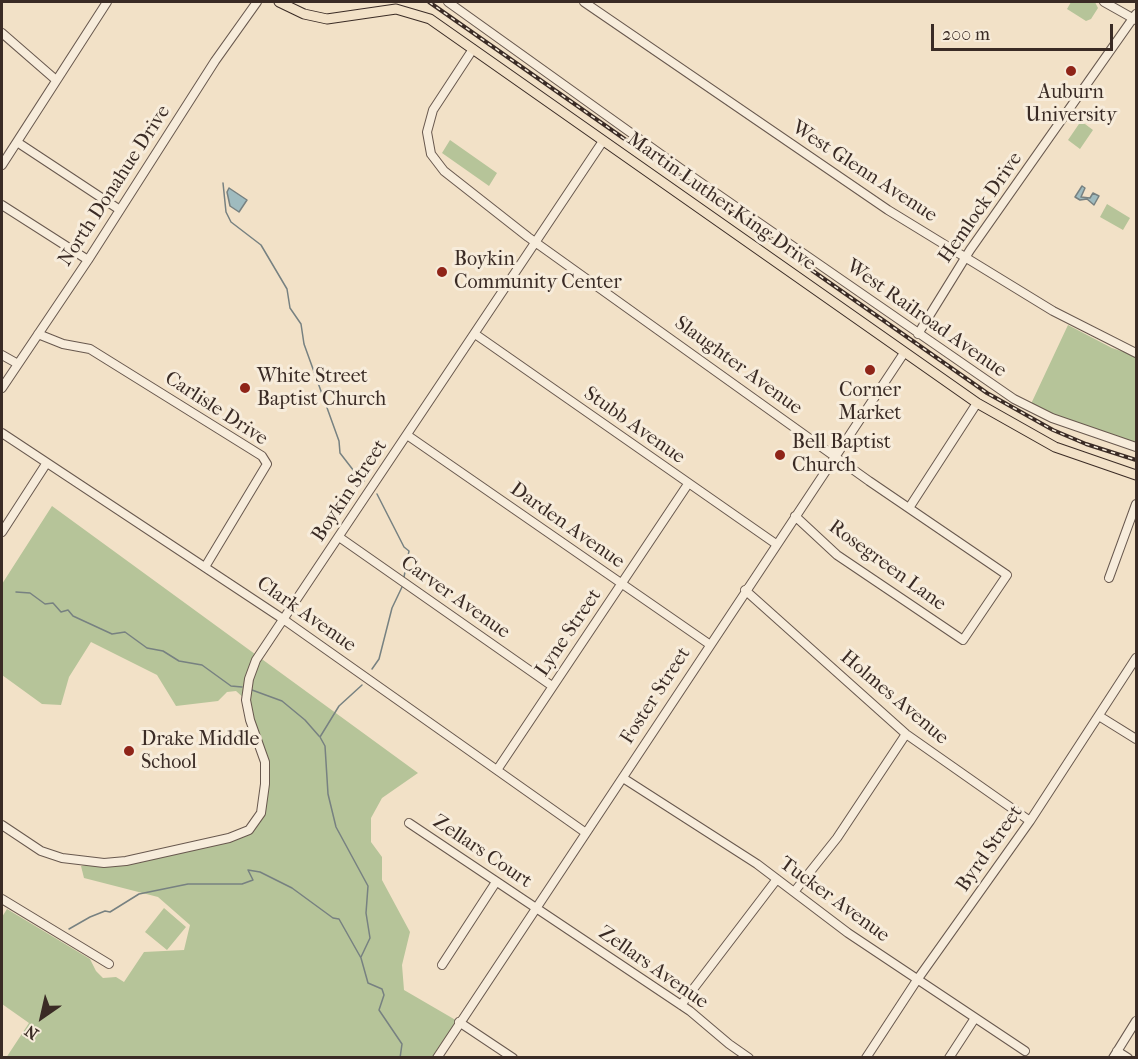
<!DOCTYPE html>
<style>
body{margin:0}
#map{position:relative;width:1138px;height:1059px;overflow:hidden;background:#f2e1c7;font-family:"IM FELL French Canon",serif}
canvas{display:block}
.frame{position:absolute;inset:0;border:3px solid #3a2b25;pointer-events:none}
.north{position:absolute;left:12px;top:987px;width:60px;height:60px;-webkit-text-stroke:4px #f7ecdb;paint-order:stroke;rotate:214deg;font-size:16px;font-weight:700;line-height:24px;text-align:center;color:#3a2b25}
.north::after{content:'';display:block;margin:auto;width:21px;height:27px;background:#3a2b25;clip-path:polygon(50% 0,100% 100%,50% 72%,0 100%)}
.scale{position:absolute;left:931px;top:24px;width:182px;height:27px;box-sizing:border-box;border:3px solid #3a2b25;border-top:0;padding-left:8px;font-size:18px;line-height:21px;white-space:nowrap;color:#3a2b25;-webkit-text-stroke:4px #f7ecdb;paint-order:stroke}
</style>
<div id="map">
<canvas width="1138" height="1059"></canvas>
<div class="frame"></div>
<div class="north">N</div>
<div class="scale">200 m</div>
</div>
<script>
const g = document.querySelector('canvas').getContext('2d');
g.lineJoin = 'round';
function paint(path, color) { g.fillStyle = color; g.fill(path, 'evenodd'); }
const toPath = rows => new Path2D(rows.map(r => 'M' + r).join(''));
function strokePath(path, color, width, dash) { g.strokeStyle = color; g.lineWidth = width; g.lineCap = dash ? 'butt' : 'round'; g.setLineDash(dash || []); g.stroke(path); }
function drawText(font, color, halo, rows, align = 'center') {
  g.font = font + ' "IM FELL French Canon",serif'; g.lineWidth = 6; g.setLineDash([]); g.textBaseline = 'middle'; g.strokeStyle = halo; g.fillStyle = color; for (const [text, x, y, turn = 0] of rows) {
    g.save(); g.translate(x, y); g.rotate((+turn || 0) * Math.PI / 180); g.textAlign = isNaN(turn) ? turn : align; if (halo) g.strokeText(text, 0, 0); g.fillText(text, 0, 0); g.restore();
  }
}
const green = toPath([
 [1071,2,1095,2,1098,8,1091,19,1086,21,1067,9],
 [1081,121,1093,130,1080,149,1068,140],
 [450,140,497,173,489,186,442,153],
 [1107,204,1130,218,1123,230,1100,217],
 [1068,325,1112,348,1136,356,1136,443,1030,406],
 [52,506,418,773,382,798,371,818,371,842,382,857,382,880,410,932,402,965,404,990,459,1022,437,1057,6,1058,29,1023,2,1004,2,917,7,909,90,959,96,971,103,978,116,977,124,982,144,952,184,950,190,925,158,897,84,878,81,866,249,830,258,819,265,762,246,700,236,691,227,692,218,701,176,706,157,675,91,642,69,677,61,705,42,704,2,675,2,584],
 [164,908,186,927,167,950,145,932]
]);
const water = toPath([
 [1082,186,1085,188,1081,197,1090,198,1093,193,1099,196,1094,205,1087,199,1080,200,1075,197,1082,186],
 [229,188,247,200,239,212,230,206,227,192,229,188]
]);
const stream = toPath([
 [223,183,226,212,231,222,261,245,287,289,290,308,301,324,304,344,339,441,340,453,357,475,364,481],
 [377,494,404,547,409,551,404,577],
 [16,592,30,593,45,604,53,603,61,612,68,610,73,616,112,634,125,632,147,648,163,651,179,661,202,665,231,686,242,687],
 [372,669,379,659,392,608,402,587],
 [252,690,282,701,305,720,319,736],
 [69,929,90,917,105,911,110,912,139,894,188,884,242,884,253,880,248,870,260,872,292,888,333,918,339,919,361,958,368,983,382,989,384,995,379,1010,402,1044,400,1058],
 [361,957,370,938,366,913,368,886,336,827,328,794,325,746,320,737,339,706,362,685]
]);
const minor = toPath([
 [448,2,687,173,1014,399,1052,418,1136,447],
 [584,2,888,210,1053,311,1136,353],
 [1104,2,1136,20],
 [2,33,56,80],
 [473,49,433,110,427,132,431,154,444,171,528,237,869,481,1007,575,963,640,837,555,795,516],
 [17,142,120,210],
 [2,165,107,2],
 [2,205,88,260],
 [38,334,63,344,90,349,262,456,267,464,205,567],
 [475,334,776,544],
 [918,334,970,250,1136,14],
 [2,355,18,364],
 [2,388,88,260,215,61,257,2],
 [2,433,283,619,586,833],
 [407,435,709,644],
 [909,508,977,403],
 [2,532,46,464],
 [339,537,552,686],
 [1109,578,1136,504],
 [745,590,906,734,1030,821],
 [1099,716,1136,739],
 [497,770,688,484],
 [623,778,757,864,848,933,1025,1051],
 [409,823,690,1011,729,1044,749,1058],
 [2,825,41,851,62,858,104,863,126,861,229,838,249,830,261,813,265,784,265,762,250,720,246,700,249,679,256,660,603,141],
 [794,892,837,838,906,734],
 [2,899,109,964],
 [442,965,496,882],
 [681,1005,777,879],
 [459,1022,513,1058],
 [1117,1051,1128,1058],
 [437,1058,904,353],
 [866,1058,917,980,1030,821,1136,658],
 [949,1058,975,1018],
 [1113,1058,1136,1021]
]);
const major = toPath([
 [279,2,304,14,327,19,396,9,430,19,977,403,1055,447,1136,475]
]);
const rail = toPath([
 [429,2,987,393,1053,430,1086,444,1136,460]
]);
const markers = [
 [1071,71,6,"#8f2418"],
 [442,272,6,"#8f2418"],
 [870,370,6,"#8f2418"],
 [245,388,6,"#8f2418"],
 [780,455,6,"#8f2418"],
 [129,751,6,"#8f2418"]
];
const poiNames = [
 ["Auburn",1071,93,"center"],
 ["University",1071,116,"center"],
 ["Boykin",454,260],
 ["Community Center",454,283],
 ["White Street",257,377],
 ["Baptist Church",257,400],
 ["Corner",870,391,"center"],
 ["Market",870,414,"center"],
 ["Bell Baptist",792,443],
 ["Church",792,466],
 ["Drake Middle",141,740],
 ["School",141,763]
];
const streetNames = [
 ["West Glenn Avenue",864,172,33],
 ["North Donahue Drive",115,186,-57],
 ["Martin Luther King Drive",721,202,35],
 ["Hemlock Drive",981,208,-55],
 ["West Railroad Avenue",926,319,35],
 ["Slaughter Avenue",738,366,36],
 ["Carlisle Drive",216,409,33],
 ["Stubb Avenue",634,426,35],
 ["Boykin Street",350,491,-56],
 ["Darden Avenue",567,526,35],
 ["Rosegreen Lane",887,566,36],
 ["Carver Avenue",455,598,35],
 ["Clark Avenue",306,615,35],
 ["Lyne Street",569,633,-56],
 ["Foster Street",656,696,-57],
 ["Holmes Avenue",894,698,40],
 ["Byrd Street",990,849,-55],
 ["Zellars Court",482,852,34],
 ["Tucker Avenue",834,900,36],
 ["Zellars Avenue",653,968,35]
];
paint(green, '#b6c499');
paint(water, '#9fbbbf');
strokePath(water, '#778181', 1.5);
strokePath(stream, '#778181', 1.5);
strokePath(minor, '#68584e', 10);
strokePath(major, '#3a2b25', 11);
strokePath(minor, '#f7ecdb', 8);
strokePath(major, '#f2e1c7', 9);
strokePath(rail, '#3a2b25', 4);
strokePath(rail, '#f7ecdb', 1.5, [4.5]);
for (const [x, y, r, color] of markers) { const dot = new Path2D(); dot.arc(x, y, r, 0, 2 * Math.PI); g.fillStyle = color; g.fill(dot); strokePath(dot, '#f7ecdb', 2); }
drawText('20px', '#3a2b25', '#f7ecdb', poiNames, 'left');
drawText('20px', '#3a2b25', '#f7ecdb', streetNames);
</script>
